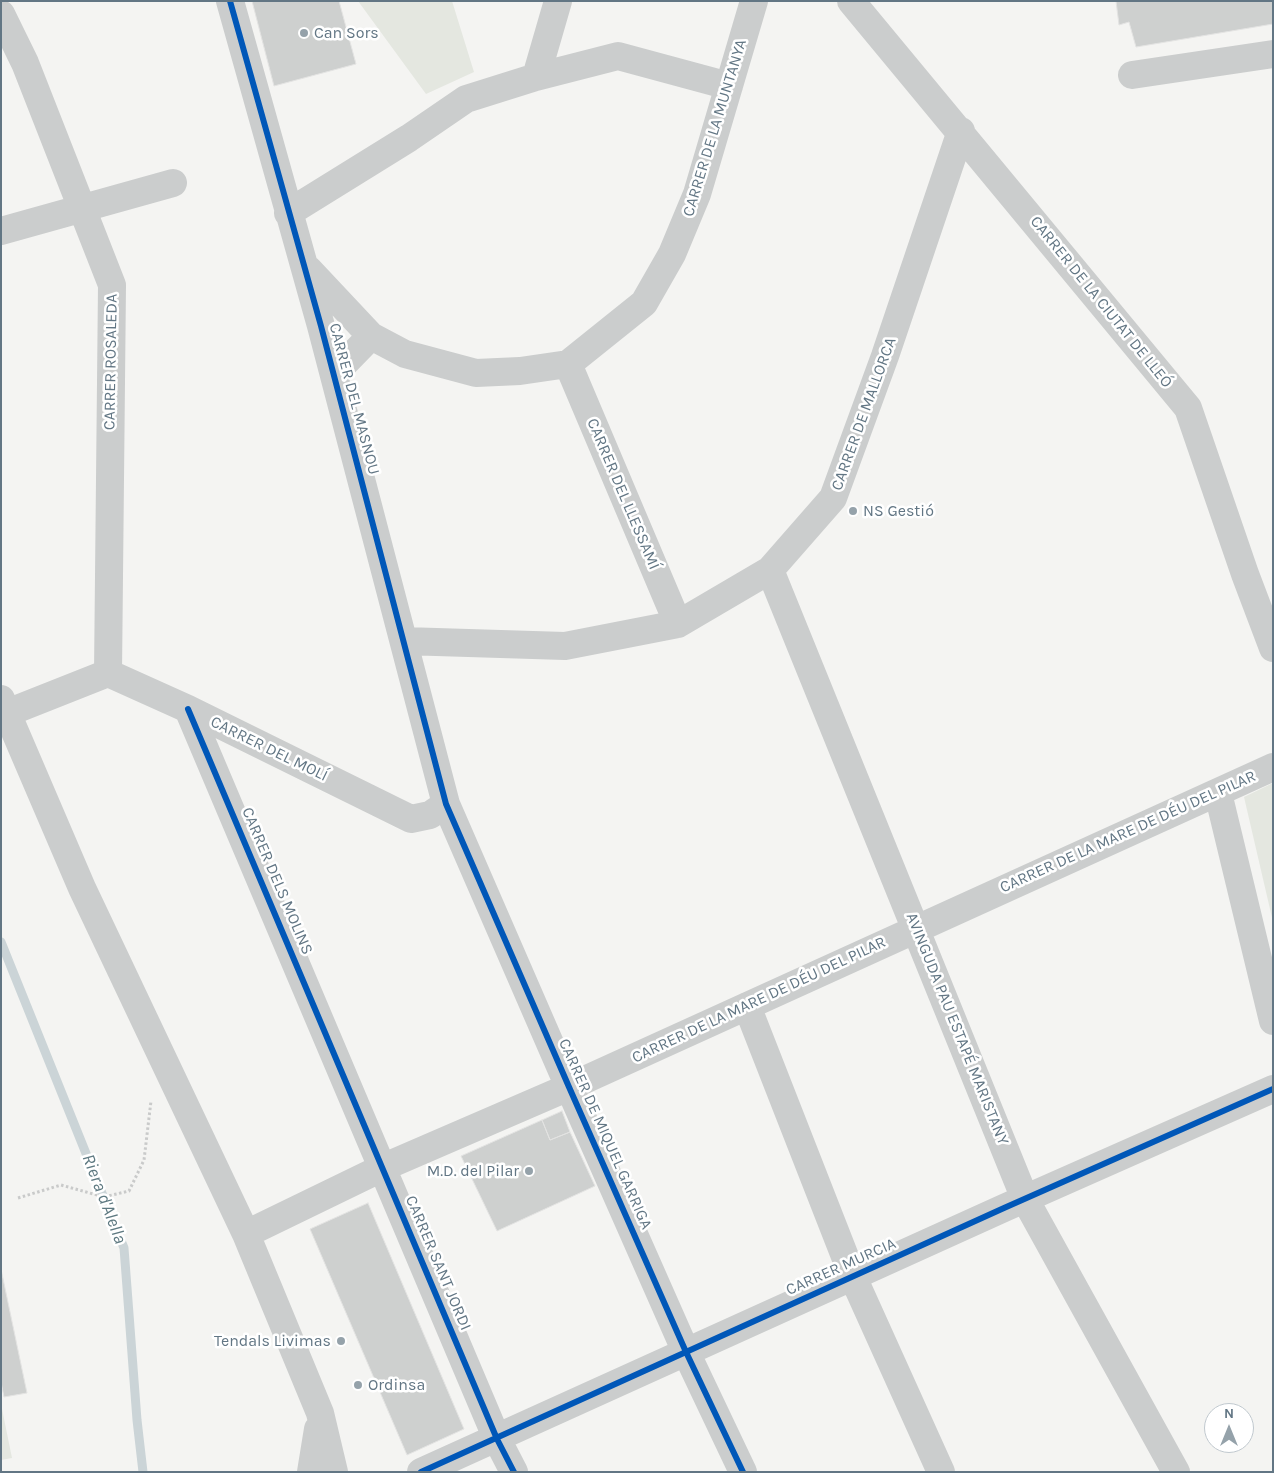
<!DOCTYPE html>
<meta charset="utf-8">
<style>
body{margin:0}
#map{position:relative;width:1274px;height:1473px;overflow:hidden;background:#f4f4f2;font-family:Karla,sans-serif}
canvas{display:block}
.frame{position:absolute;inset:0;border:2px solid #627684;pointer-events:none}
.north{position:absolute;left:1204px;top:1403px;width:50px;height:50px;box-sizing:border-box;background:#fff;border:1px solid #c0c8ce;border-radius:50%;rotate:0deg;font-size:14px;font-weight:700;line-height:20px;text-align:center;color:#627684}
.north::after{content:'';display:block;margin:auto;width:18px;height:22px;background:#95a2aa;clip-path:polygon(50% 0,100% 100%,50% 72%,0 100%)}
</style>
<div id="map">
<canvas width="1274" height="1473"></canvas>
<div class="frame"></div>
<div class="north">N</div>
</div>
<script>
const g = document.querySelector('canvas').getContext('2d');
g.lineJoin = 'round';
function paint(path, color) { g.fillStyle = color; g.fill(path, 'evenodd'); }
const toPath = rows => new Path2D(rows.map(r => 'M' + r).join(''));
function strokePath(path, color, width, dash) { g.strokeStyle = color; g.lineWidth = width; g.lineCap = dash ? 'butt' : 'round'; g.setLineDash(dash || []); g.stroke(path); }
function drawText(font, color, halo, rows, align = 'center') {
  g.font = font + ' Karla,sans-serif'; g.lineWidth = 5; g.setLineDash([]); g.textBaseline = 'middle'; g.strokeStyle = halo; g.fillStyle = color; for (const [text, x, y, turn = 0] of rows) {
    g.save(); g.translate(x, y); g.rotate((+turn || 0) * Math.PI / 180); g.textAlign = isNaN(turn) ? turn : align; if (halo) g.strokeText(text, 0, 0); g.fillText(text, 0, 0); g.restore();
  }
}
const green = toPath([
 [358,1,452,1,474,72,426,94],
 [1273,783,1273,922,1244,797],
 [1,1404,12,1458,1,1460]
]);
const stream = toPath([
 [1,942,124,1248,137,1420,143,1472]
]);
const building = toPath([
 [252,1,339,1,356,64,274,86,252,1],
 [1116,1,1273,1,1273,24,1136,47,1129,22,1119,25,1116,1],
 [562,1111,570,1132,550,1140,542,1120,562,1111],
 [542,1120,550,1140,570,1132,595,1186,497,1231,461,1156,542,1120],
 [368,1203,464,1429,407,1455,310,1229,368,1203],
 [1,1269,27,1393,4,1397,1,1382,1,1269]
]);
const path = toPath([
 [18,1198,61,1185,104,1197,129,1191,144,1160,151,1101]
]);
const minor = toPath([
 [230,1,321,326,446,804,569,1087,686,1352,743,1472],
 [851,1,1188,408,1245,574,1273,648],
 [1,14,25,63,112,285,108,673],
 [1132,75,1273,54],
 [536,77,558,1],
 [288,213,409,138,466,99,536,77,618,56,729,86],
 [1,231,173,183],
 [309,270,371,336,405,354,476,373,520,371,568,364,644,303,672,254,697,194,754,1],
 [568,364,678,624],
 [334,374,371,336],
 [770,570,1025,1199,1176,1472],
 [404,641,565,646,678,624,770,570,833,498,885,356,961,131],
 [1,699,82,888,246,1234,320,1413,334,1472],
 [188,709,497,1439,514,1472],
 [7,713,108,673,188,709,411,819,430,815,446,804],
 [1218,793,1273,1021],
 [747,1006,853,1277,941,1472],
 [246,1234,384,1167,569,1087,1273,767],
 [311,1472,318,1429],
 [421,1472,1004,1208,1273,1089]
]);
const cycleway = toPath([
 [230,1,321,326,446,804,569,1087,686,1352,743,1472],
 [188,709,497,1439,514,1472],
 [421,1472,1004,1208,1273,1089]
]);
const markers = [
 [304,33,5,"#95a2aa"],
 [853,511,5,"#95a2aa"],
 [529,1171,5,"#95a2aa"],
 [341,1341,5,"#95a2aa"],
 [358,1385,5,"#95a2aa"]
];
const poiNames = [
 ["Can Sors",314,33],
 ["NS Gestió",863,511],
 ["M.D. del Pilar",519,1171,"right"],
 ["Tendals Livimas",331,1341,"right"],
 ["Ordinsa",368,1385]
];
const streetNames = [
 ["CARRER DE LA MUNTANYA",715,128,-73],
 ["CARRER DE LA CIUTAT DE LLEÓ",1101,302,51],
 ["CARRER ROSALEDA",111,362,-89],
 ["CARRER DEL MASNOU",354,399,75],
 ["CARRER DE MALLORCA",864,414,-70],
 ["CARRER DEL LLESSAMÍ",623,494,67],
 ["CARRER DEL MOLÍ",269,749,26],
 ["CARRER DE LA MARE DE DÉU DEL PILAR",1128,832,-24],
 ["CARRER DELS MOLINS",277,881,67],
 ["CARRER DE LA MARE DE DÉU DEL PILAR",759,1000,-25],
 ["AVINGUDA PAU ESTAPÉ MARISTANY",957,1029,68],
 ["CARRER DE MIQUEL GARRIGA",605,1134,66],
 ["CARRER SANT JORDI",438,1263,67],
 ["CARRER MURCIA",841,1267,-24]
];
const waterNames = [
 ["Riera d'Alella",104,1199,69]
];
paint(green, '#e4e7e0');
strokePath(stream, '#cbd4d7', 9);
paint(building, '#ced0cf');
strokePath(building, '#e3e3e2', 1);
strokePath(path, '#c9caca', 3, [2.5, 2.5]);
strokePath(minor, '#cbcdcd', 28);
strokePath(cycleway, '#0057b8', 6);
for (const [x, y, r, color] of markers) { const dot = new Path2D(); dot.arc(x, y, r, 0, 2 * Math.PI); g.fillStyle = color; g.fill(dot); strokePath(dot, '#fff', 2); }
drawText('16px', '#627684', '#fff', poiNames, 'left');
drawText('16px', '#627684', '#fff', streetNames);
drawText('italic 18px', '#5e7981', '#fff', waterNames);
</script>
